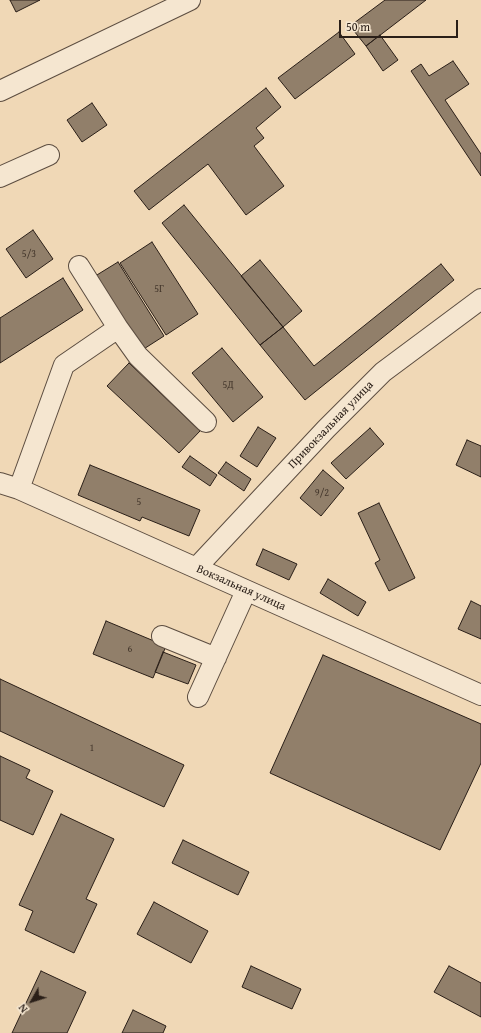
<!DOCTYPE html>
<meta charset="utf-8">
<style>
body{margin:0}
#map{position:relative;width:481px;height:1033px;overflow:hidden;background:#f0d8b6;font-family:"Gentium Book Plus",serif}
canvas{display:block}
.north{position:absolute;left:12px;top:981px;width:40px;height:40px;-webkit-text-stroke:3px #f5e6d0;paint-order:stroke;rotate:231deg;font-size:11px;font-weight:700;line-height:16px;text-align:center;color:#2a1f18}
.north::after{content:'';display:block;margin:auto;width:14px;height:18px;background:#2a1f18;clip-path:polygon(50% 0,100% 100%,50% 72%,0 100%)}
.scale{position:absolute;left:339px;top:20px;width:119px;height:18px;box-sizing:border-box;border:2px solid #2a1f18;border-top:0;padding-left:5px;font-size:12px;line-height:14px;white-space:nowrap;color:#2a1f18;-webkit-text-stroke:3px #f5e6d0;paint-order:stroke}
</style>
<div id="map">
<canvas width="481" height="1033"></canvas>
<div class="north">N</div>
<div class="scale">50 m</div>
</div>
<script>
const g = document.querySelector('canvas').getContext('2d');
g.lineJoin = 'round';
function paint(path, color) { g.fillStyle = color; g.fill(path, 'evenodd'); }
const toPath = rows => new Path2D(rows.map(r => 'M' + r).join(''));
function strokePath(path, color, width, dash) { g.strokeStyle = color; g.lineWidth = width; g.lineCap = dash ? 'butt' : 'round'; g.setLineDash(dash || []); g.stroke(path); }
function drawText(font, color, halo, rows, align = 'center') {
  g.font = font + ' "Gentium Book Plus",serif'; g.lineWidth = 3; g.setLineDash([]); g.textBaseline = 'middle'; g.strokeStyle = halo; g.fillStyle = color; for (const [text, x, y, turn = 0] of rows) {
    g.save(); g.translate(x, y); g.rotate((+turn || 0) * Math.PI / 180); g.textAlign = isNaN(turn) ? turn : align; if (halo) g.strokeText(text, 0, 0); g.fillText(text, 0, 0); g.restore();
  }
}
const building = toPath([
 [10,0,40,0,16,12,10,0],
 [385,0,426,0,366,46,350,26,385,0],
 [339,32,355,54,295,99,278,78,339,32],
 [380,35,398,60,383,71,366,46,380,35],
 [453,61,469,84,445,100,481,154,481,176,411,71,421,64,429,76,453,61],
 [266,88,281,107,256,128,264,138,254,146,284,186,246,215,208,164,149,210,134,191,266,88],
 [92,103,107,125,82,142,67,120,92,103],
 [184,205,283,327,260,345,162,223,184,205],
 [33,230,53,259,26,278,6,249,33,230],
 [152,242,198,314,166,335,120,263,152,242],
 [260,260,302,311,283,327,241,276,260,260],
 [118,262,164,336,139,352,92,278,118,262],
 [441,264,454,280,305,400,260,345,283,327,314,366,441,264],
 [63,278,83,310,0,363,0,318,63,278],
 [222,348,263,397,233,422,192,373,222,348],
 [129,363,200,431,179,453,107,386,129,363],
 [258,427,276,438,257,467,240,456,258,427],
 [370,428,384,444,346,479,331,463,370,428],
 [467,440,481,446,481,477,456,465,467,440],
 [190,456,217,475,210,486,182,467,190,456],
 [226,462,251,479,244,491,218,473,226,462],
 [90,465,200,510,189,536,142,517,140,521,78,495,90,465],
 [323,470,344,488,321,516,300,498,323,470],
 [379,503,415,578,389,591,375,563,380,560,358,513,379,503],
 [263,549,297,564,289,580,256,565,263,549],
 [328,579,366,602,358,616,320,593,328,579],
 [471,601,481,606,481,639,458,629,471,601],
 [106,621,166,646,153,678,93,654,106,621],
 [163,652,196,665,188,684,155,672,163,652],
 [323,655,481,724,481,763,440,850,270,773,323,655],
 [0,679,184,765,164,807,0,731,0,679],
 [0,756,30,770,26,778,53,791,33,835,0,820,0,756],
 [61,814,114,839,86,899,97,904,74,953,25,930,33,911,19,905,61,814],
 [183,840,249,872,238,895,172,863,183,840],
 [154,902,208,931,191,963,137,934,154,902],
 [251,966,301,989,292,1009,242,987,251,966],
 [449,966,481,983,481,1017,434,992,449,966],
 [41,971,86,992,67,1033,12,1033,41,971],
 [133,1010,166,1026,163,1033,122,1033,133,1010]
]);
const minor = toPath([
 [0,91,190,0],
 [0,177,49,155],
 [79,266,118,328],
 [0,483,19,489,481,695],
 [19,489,64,365,118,328,138,356,206,422],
 [196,568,326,429,383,372,481,299],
 [162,636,216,658],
 [198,697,246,591]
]);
const numberNames = [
 ["5/3",29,254],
 ["5Г",159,289],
 ["5Д",228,385],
 ["9/2",322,493],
 ["5",139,502],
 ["6",130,649],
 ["1",92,748]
];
const streetNames = [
 ["Привокзальная улица",331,425,-46],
 ["Вокзальная улица",241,588,24]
];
paint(building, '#917f6a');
strokePath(building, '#2a1f18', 1);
strokePath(minor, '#5c4d40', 22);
strokePath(minor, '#f5e6d0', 20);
drawText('10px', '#44372c', null, numberNames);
drawText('12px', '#2a1f18', '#f5e6d0', streetNames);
</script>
